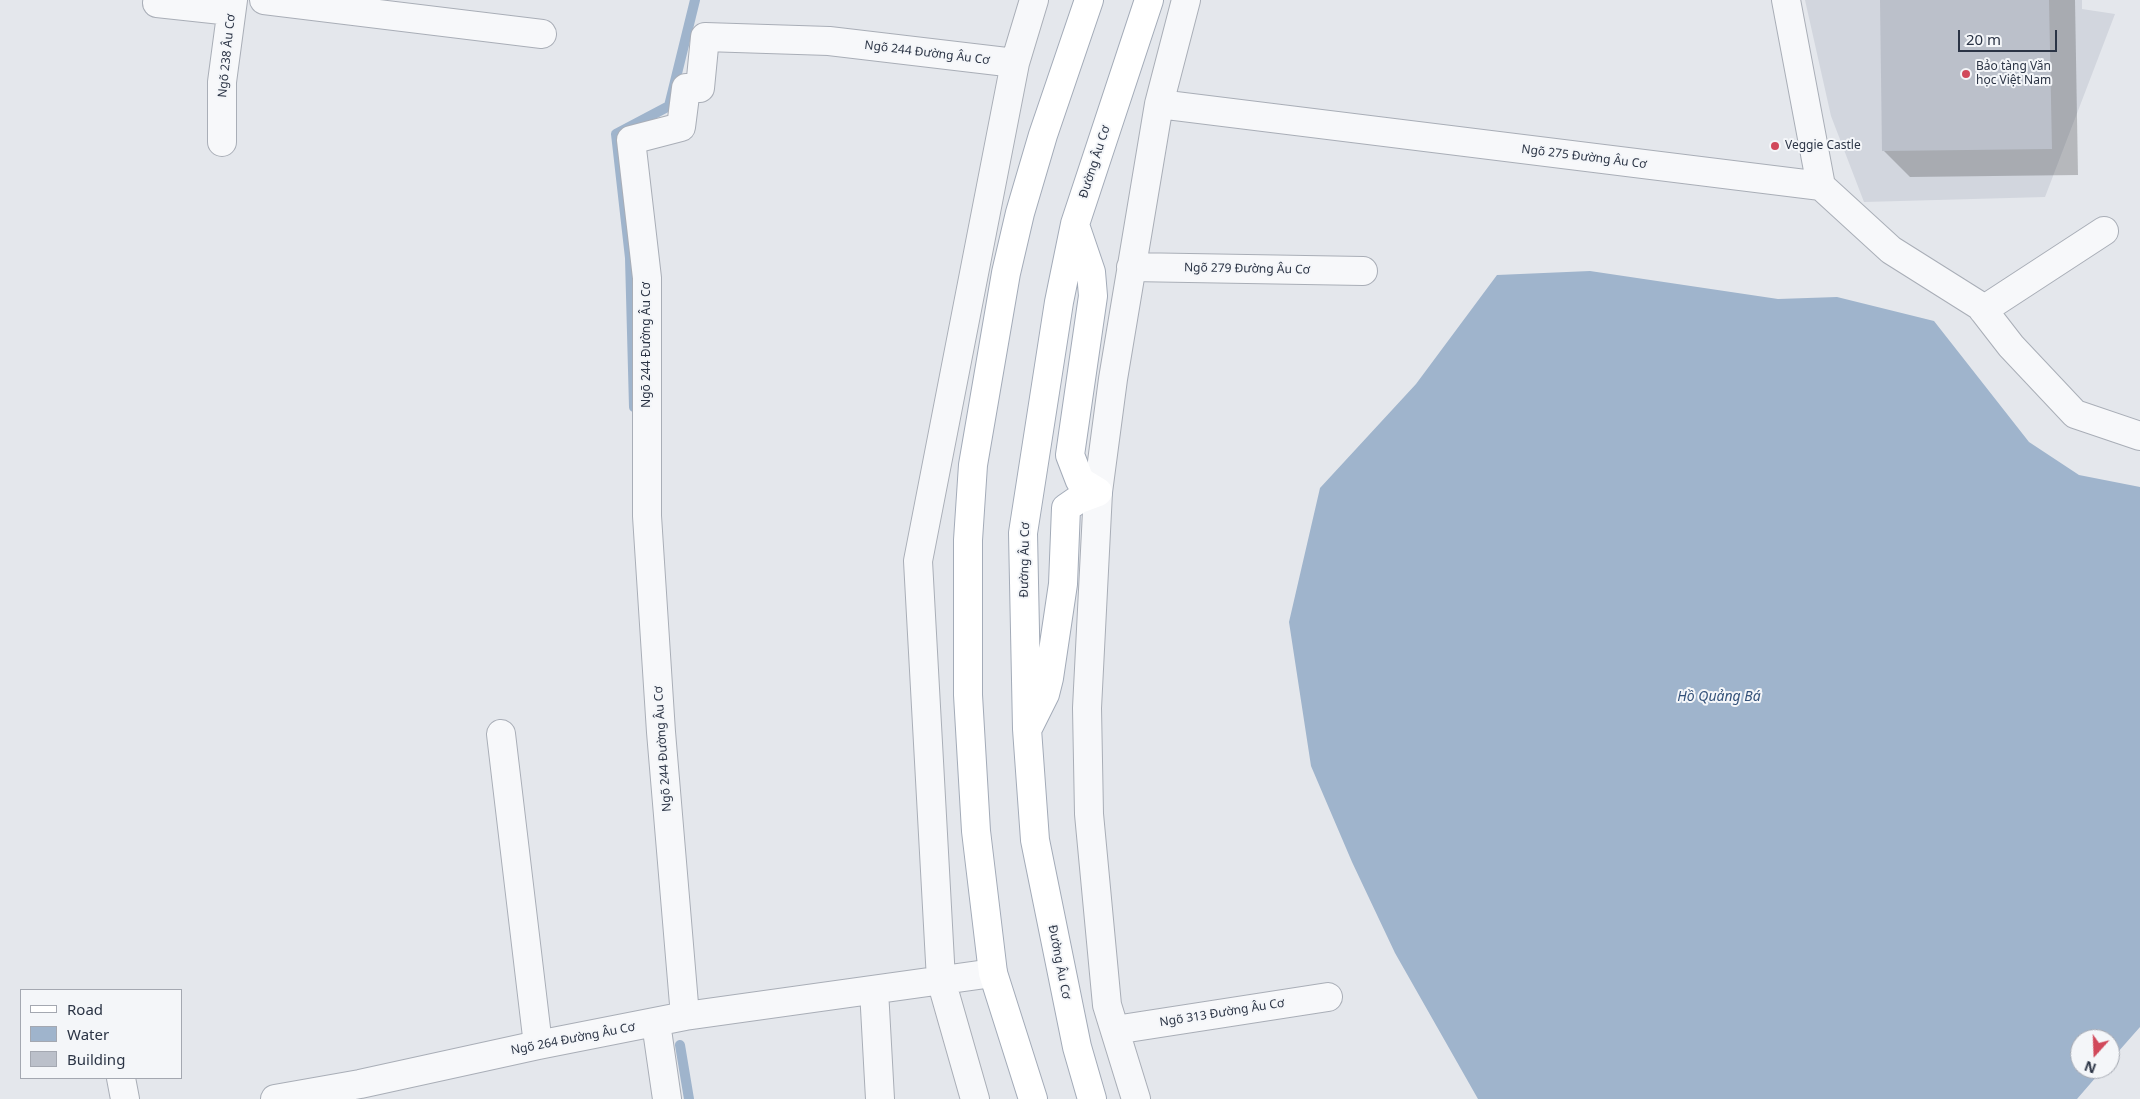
<!DOCTYPE html>
<meta charset="utf-8">
<style>
body{margin:0}
#map{position:relative;width:2140px;height:1099px;overflow:hidden;background:#e4e7ec;font-family:"Noto Sans",sans-serif}
canvas{display:block}
.legend{position:absolute;left:20px;top:989px;width:162px;height:90px;box-sizing:border-box;background:#f4f6f9;border:1px solid #a4a8b1;margin:0;padding:6px 9px;list-style:none;font-size:15px;color:#2b3445}
.legend li{display:flex;align-items:center;gap:10px;height:25px}
.legend b{width:25px;border:1px solid #a4a8b1}
.north{position:absolute;left:2070px;top:1029px;width:50px;height:50px;box-sizing:border-box;background:#f4f6f9;border:1px solid #a4a8b1;border-radius:50%;rotate:200deg;font-size:14px;font-weight:700;line-height:20px;text-align:center;color:#2b3445}
.north::after{content:'';display:block;margin:auto;width:18px;height:22px;background:#d1495b;clip-path:polygon(50% 0,100% 100%,50% 72%,0 100%)}
.scale{position:absolute;left:1958px;top:30px;width:99px;height:22px;box-sizing:border-box;border:2px solid #2b3445;border-top:0;padding-left:6px;font-size:15px;line-height:18px;white-space:nowrap;color:#2b3445;-webkit-text-stroke:4px #f4f6f9;paint-order:stroke}
</style>
<div id="map">
<canvas width="2140" height="1099"></canvas>
<ul class="legend">
<li><b style="height:6px;background:#fff"></b>Road</li>
<li><b style="height:14px;background:#9fb4cc"></b>Water</li>
<li><b style="height:14px;background:#bbc0ca"></b>Building</li>
</ul>
<div class="north">N</div>
<div class="scale">20 m</div>
</div>
<script>
const g = document.querySelector('canvas').getContext('2d');
g.lineJoin = 'round';
function paint(path, color) { g.fillStyle = color; g.fill(path, 'evenodd'); }
const toPath = rows => new Path2D(rows.map(r => 'M' + r).join(''));
function strokePath(path, color, width, dash) { g.strokeStyle = color; g.lineWidth = width; g.lineCap = dash ? 'butt' : 'round'; g.setLineDash(dash || []); g.stroke(path); }
function drawText(font, color, halo, rows, align = 'center') {
  g.font = font + ' "Noto Sans",sans-serif'; g.lineWidth = 4; g.setLineDash([]); g.textBaseline = 'middle'; g.strokeStyle = halo; g.fillStyle = color; for (const [text, x, y, turn = 0] of rows) {
    g.save(); g.translate(x, y); g.rotate((+turn || 0) * Math.PI / 180); g.textAlign = isNaN(turn) ? turn : align; if (halo) g.strokeText(text, 0, 0); g.fillText(text, 0, 0); g.restore();
  }
}
const built = toPath([
 [1805,0,2082,0,2082,9,2115,14,2045,197,1864,202,1831,116]
]);
const water = toPath([
 [1590,271,1778,299,1837,297,1934,321,2029,442,2079,475,2140,487,2140,1027,2110,1061,2110,1039,2080,1039,2080,1069,2103,1069,2077,1099,1478,1099,1395,953,1352,862,1311,766,1289,622,1320,488,1416,384,1497,275]
]);
const shadow = toPath([
 [1881,0,2075,0,2078,175,1910,177,1883,150]
]);
const stream = toPath([
 [634,407,630,258,616,134,669,106,695,0],
 [680,1045,689,1099]
]);
const building = toPath([
 [1880,0,2049,0,2052,149,1882,151]
]);
const minor = toPath([
 [264,0,542,34],
 [1786,0,1821,186],
 [157,3,231,11],
 [1159,104,1821,186],
 [222,142,222,82,233,0],
 [1821,186,1891,250,1980,306,2011,346,2075,414,2140,436],
 [1131,267,1363,271],
 [1983,310,2104,231],
 [501,734,538,1045],
 [874,990,880,1099],
 [685,1016,661,732,647,516,647,278,631,140,681,127,686,88,700,88,705,37,829,41,1015,63],
 [656,1023,667,1099],
 [1115,1030,1328,997],
 [121,1078,125,1099],
 [275,1099,360,1084,538,1045,685,1016,993,973],
 [975,1099,941,980,918,561,1015,63,1034,0],
 [1136,1099,1107,1005,1089,814,1087,708,1098,492,1113,379,1159,104,1186,0]
]);
const major = toPath([
 [1075,225,1091,272,1093,296,1070,455,1080,481,1098,492],
 [1029,726,1045,694,1049,678,1063,584,1066,508,1079,499,1098,492],
 [1033,1099,993,973,976,831,968,695,968,540,973,465,1006,273,1020,213,1043,135,1089,0],
 [1092,1099,1077,1047,1035,840,1027,729,1023,533,1059,302,1075,224,1149,0]
]);
const markers = [
 [1966,74,5,"#d1495b"],
 [1775,146,5,"#d1495b"]
];
const streetNames = [
 ["Ngõ 244 Đường Âu Cơ",927,53,7],
 ["Ngõ 238 Âu Cơ",227,56,-84],
 ["Ngõ 275 Đường Âu Cơ",1584,157,7],
 ["Đường Âu Cơ",1095,162,-72],
 ["Ngõ 279 Đường Âu Cơ",1247,269,1],
 ["Ngõ 244 Đường Âu Cơ",647,345,-90],
 ["Đường Âu Cơ",1025,560,-89],
 ["Ngõ 244 Đường Âu Cơ",663,749,-94],
 ["Đường Âu Cơ",1059,962,79],
 ["Ngõ 313 Đường Âu Cơ",1222,1013,-9],
 ["Ngõ 264 Đường Âu Cơ",573,1039,-11]
];
const poiNames = [
 ["Bảo tàng Văn",1976,67],
 ["học Việt Nam",1976,81],
 ["Veggie Castle",1785,146]
];
const waterNames = [
 ["Hồ Quảng Bá",1719,697]
];
paint(built, '#d2d6de');
paint(water, '#9fb4cc');
paint(shadow, '#0003');
strokePath(stream, '#9fb4cc', 10);
paint(building, '#bbc0ca');
strokePath(minor, '#a9aeb7', 30);
strokePath(major, '#a3abb8', 30);
strokePath(minor, '#f7f8fa', 28);
strokePath(major, '#fff', 28);
for (const [x, y, r, color] of markers) { const dot = new Path2D(); dot.arc(x, y, r, 0, 2 * Math.PI); g.fillStyle = color; g.fill(dot); strokePath(dot, '#f4f6f9', 2); }
drawText('12px', '#2b3445', '#f4f6f9', streetNames);
drawText('12px', '#2b3445', '#f4f6f9', poiNames, 'left');
drawText('italic 14px', '#34527a', '#f4f6f9', waterNames);
</script>
